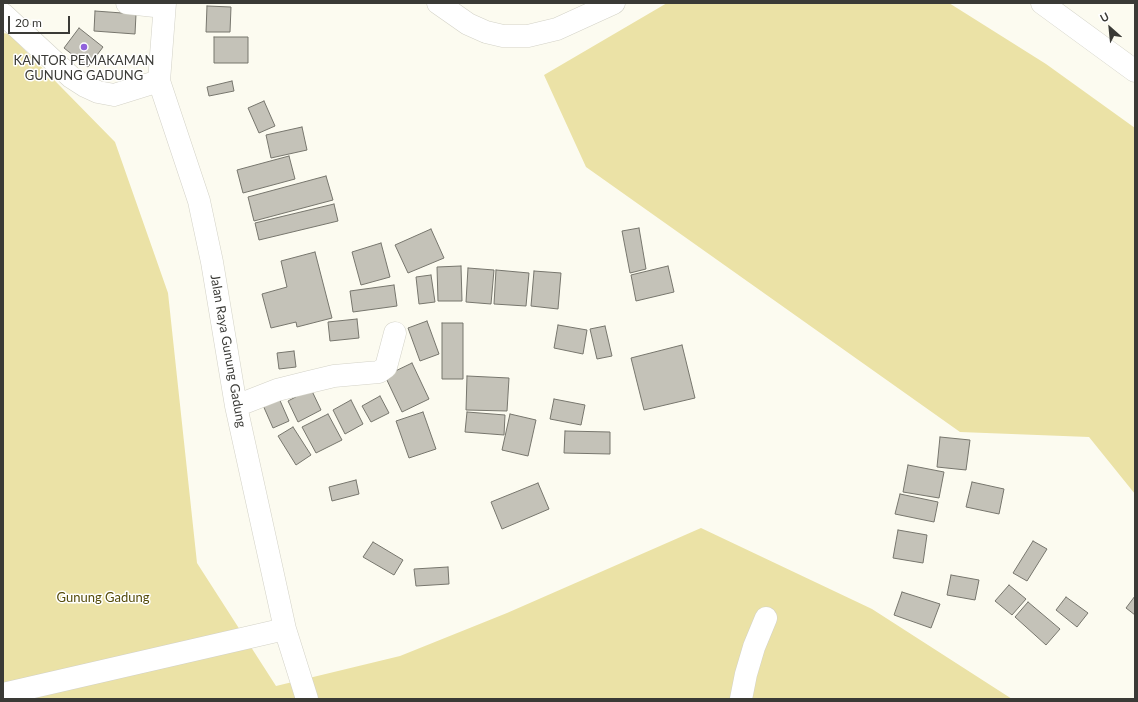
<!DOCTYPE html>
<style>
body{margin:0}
#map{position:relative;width:1138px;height:702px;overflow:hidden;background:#fcfbf0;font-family:Lato,sans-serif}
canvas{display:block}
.frame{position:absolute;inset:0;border:4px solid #3a3a36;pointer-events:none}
.north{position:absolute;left:1090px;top:8px;width:40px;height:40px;-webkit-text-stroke:3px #fff;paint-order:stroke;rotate:333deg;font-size:11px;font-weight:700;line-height:16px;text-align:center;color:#3a3a36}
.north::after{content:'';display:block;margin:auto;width:14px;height:18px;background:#3a3a36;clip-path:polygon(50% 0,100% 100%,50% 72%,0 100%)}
.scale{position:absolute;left:8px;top:16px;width:62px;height:18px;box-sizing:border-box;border:2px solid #3a3a36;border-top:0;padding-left:5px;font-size:12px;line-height:14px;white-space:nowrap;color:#3a3a36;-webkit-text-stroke:3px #fff;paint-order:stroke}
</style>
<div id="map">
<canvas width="1138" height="702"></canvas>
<div class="frame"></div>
<div class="north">U</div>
<div class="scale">20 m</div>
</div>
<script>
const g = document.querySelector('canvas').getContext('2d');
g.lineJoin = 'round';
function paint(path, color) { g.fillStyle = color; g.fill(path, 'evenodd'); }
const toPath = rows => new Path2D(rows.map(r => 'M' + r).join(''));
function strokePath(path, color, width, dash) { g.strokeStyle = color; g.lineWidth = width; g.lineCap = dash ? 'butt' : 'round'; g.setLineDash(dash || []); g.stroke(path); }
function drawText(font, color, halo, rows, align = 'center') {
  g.font = font + ' Lato,sans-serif'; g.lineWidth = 3; g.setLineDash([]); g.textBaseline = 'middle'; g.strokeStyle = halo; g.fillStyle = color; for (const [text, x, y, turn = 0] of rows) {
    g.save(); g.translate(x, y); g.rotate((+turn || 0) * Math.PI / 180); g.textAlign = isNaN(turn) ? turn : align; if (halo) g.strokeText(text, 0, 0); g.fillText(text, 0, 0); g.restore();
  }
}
const green = toPath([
 [667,3,949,3,1046,64,1135,128,1135,494,1089,437,960,432,586,167,544,75],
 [3,33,9,34,115,142,168,293,197,563,276,686,400,656,507,613,701,528,872,609,1012,699,3,699]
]);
const building = toPath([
 [207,6,231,7,230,32,206,32,207,6],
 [95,11,136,14,135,34,94,31,95,11],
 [79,28,103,47,88,67,64,48,79,28],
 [214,37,248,37,248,63,214,63,214,37],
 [232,81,234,91,209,96,207,87,232,81],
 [264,101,275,126,259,133,248,108,264,101],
 [302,127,307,150,271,158,266,135,302,127],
 [289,156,295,179,243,193,237,170,289,156],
 [326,176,333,200,254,221,248,197,326,176],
 [334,204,338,221,259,240,255,223,334,204],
 [639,228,646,269,630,273,622,231,639,228],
 [431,229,444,258,408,273,395,245,431,229],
 [381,243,390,277,361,285,352,252,381,243],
 [315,252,332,318,297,327,296,322,271,328,262,294,287,287,281,261,315,252],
 [461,266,462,301,438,301,437,267,461,266],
 [668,266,674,292,636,301,631,275,668,266],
 [468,268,494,270,491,304,466,302,468,268],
 [496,270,529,273,526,306,494,304,496,270],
 [534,271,561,273,558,309,531,306,534,271],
 [431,275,435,302,419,304,416,277,431,275],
 [394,285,397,306,353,312,350,291,394,285],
 [357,319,359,338,330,341,328,322,357,319],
 [427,321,439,354,420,361,408,328,427,321],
 [442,323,463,323,463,379,442,379,442,323],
 [558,325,587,330,583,354,554,348,558,325],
 [605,326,612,356,597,359,590,329,605,326],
 [682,345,695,398,644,410,631,358,682,345],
 [294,351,296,367,279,369,277,353,294,351],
 [412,363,429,399,402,412,385,376,412,363],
 [467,376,509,378,507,411,466,410,467,376],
 [311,389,321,410,298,422,288,401,311,389],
 [278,396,289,421,273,428,262,403,278,396],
 [380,396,389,413,371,422,362,406,380,396],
 [554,399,585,405,581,425,550,419,554,399],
 [351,400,363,424,345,434,333,410,351,400],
 [423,412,436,449,409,458,396,421,423,412],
 [467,412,505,415,504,435,465,432,467,412],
 [328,414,342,440,316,453,302,427,328,414],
 [510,414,536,420,528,456,502,450,510,414],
 [293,427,311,455,296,465,278,436,293,427],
 [565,431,610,432,610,454,564,453,565,431],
 [940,437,970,440,966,470,937,467,940,437],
 [908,465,944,472,939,498,903,492,908,465],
 [356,480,359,494,332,501,329,487,356,480],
 [972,482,1004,489,999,514,966,507,972,482],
 [538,483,549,509,502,529,491,502,538,483],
 [900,494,938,502,934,522,895,514,900,494],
 [898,530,927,535,923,563,893,558,898,530],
 [1033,541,1047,549,1027,581,1013,573,1033,541],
 [373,542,403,560,394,575,363,557,373,542],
 [448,567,449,584,416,586,414,569,448,567],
 [951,575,979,580,975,600,947,595,951,575],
 [1009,585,1026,599,1012,615,995,601,1009,585],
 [902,592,940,604,931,628,894,615,902,592],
 [1135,596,1135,615,1126,608,1135,596],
 [1066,597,1088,613,1077,627,1056,610,1066,597],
 [1028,602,1060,629,1046,645,1015,617,1028,602]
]);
const minor = toPath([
 [127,3,164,7],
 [165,3,159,81,199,201,212,262,236,406,285,629,307,699],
 [438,3,468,24,486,32,503,36,528,36,557,29,614,3],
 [1042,3,1135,71],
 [3,14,71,77,85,86,98,92,114,95,159,81],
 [236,406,277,390,309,382,334,376,379,372,386,367,395,333],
 [3,694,285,629],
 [741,699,746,674,754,647,766,618]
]);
const markers = [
 [84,47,4,"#9061db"]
];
const poiNames = [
 ["KANTOR PEMAKAMAN",84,61],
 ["GUNUNG GADUNG",84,76]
];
const streetNames = [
 ["Jalan Raya Gunung Gadung",228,351,80]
];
const parkNames = [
 ["Gunung Gadung",103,598]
];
paint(green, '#ebe2a6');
paint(building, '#c4c2b8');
strokePath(building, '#77766d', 1);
strokePath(minor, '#d3d2c7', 23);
strokePath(minor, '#fff', 22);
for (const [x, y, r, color] of markers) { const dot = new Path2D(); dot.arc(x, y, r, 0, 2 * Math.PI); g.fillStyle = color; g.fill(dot); strokePath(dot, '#fff', 1.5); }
drawText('13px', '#3a3a36', '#fff', poiNames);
drawText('13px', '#3a3a36', '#fff', streetNames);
drawText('13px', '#554c0a', '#fff', parkNames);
</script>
